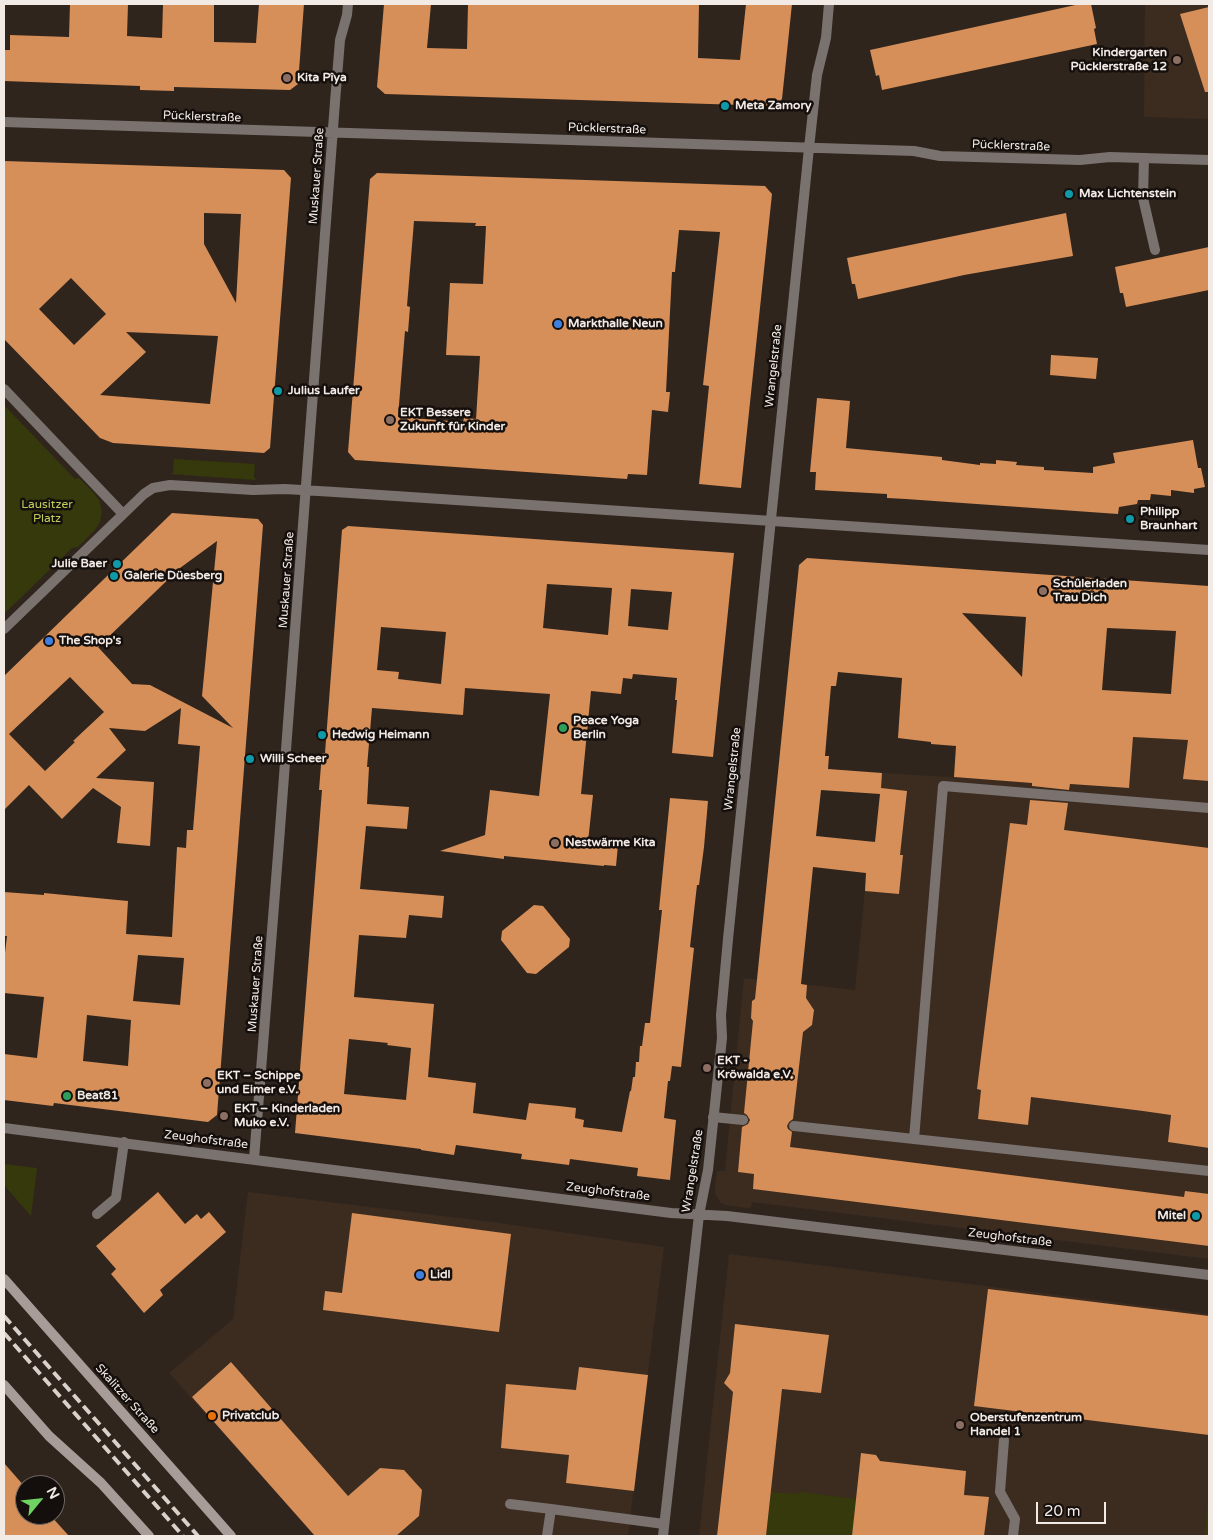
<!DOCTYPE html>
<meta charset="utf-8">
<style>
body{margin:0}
#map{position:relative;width:1213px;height:1540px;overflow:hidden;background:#30251d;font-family:"Varela Round",sans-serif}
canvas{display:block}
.frame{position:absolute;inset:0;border:5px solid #f2eae5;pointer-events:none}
.north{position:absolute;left:15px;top:1475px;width:50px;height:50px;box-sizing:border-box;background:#140f0c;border:1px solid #6d6763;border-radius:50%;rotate:62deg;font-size:14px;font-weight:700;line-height:20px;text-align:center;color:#f2eae5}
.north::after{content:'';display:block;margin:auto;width:18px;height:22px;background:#6ed361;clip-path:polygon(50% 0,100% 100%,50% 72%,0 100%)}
.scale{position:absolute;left:1036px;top:1502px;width:70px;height:22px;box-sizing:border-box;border:2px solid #f2eae5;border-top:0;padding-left:6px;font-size:15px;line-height:18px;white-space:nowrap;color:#f2eae5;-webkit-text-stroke:4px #140f0c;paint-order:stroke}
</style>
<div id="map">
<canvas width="1213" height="1540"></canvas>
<div class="frame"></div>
<div class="north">N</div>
<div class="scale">20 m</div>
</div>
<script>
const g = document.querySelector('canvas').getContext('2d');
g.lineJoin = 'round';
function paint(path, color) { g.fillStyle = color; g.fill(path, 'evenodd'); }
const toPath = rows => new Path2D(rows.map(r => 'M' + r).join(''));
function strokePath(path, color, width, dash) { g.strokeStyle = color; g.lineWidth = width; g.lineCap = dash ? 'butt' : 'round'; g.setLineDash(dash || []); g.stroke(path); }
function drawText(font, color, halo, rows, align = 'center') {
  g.font = font + ' "Varela Round",sans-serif'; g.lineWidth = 5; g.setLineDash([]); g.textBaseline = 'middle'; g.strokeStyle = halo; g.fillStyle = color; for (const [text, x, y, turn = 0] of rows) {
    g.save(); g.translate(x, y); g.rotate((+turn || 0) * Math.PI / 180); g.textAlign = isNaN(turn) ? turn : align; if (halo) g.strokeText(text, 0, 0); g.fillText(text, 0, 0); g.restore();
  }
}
const built = toPath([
 [1145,4,1209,4,1209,119,1144,117],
 [1133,737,1209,741,1209,1259,752,1202,751,1207,748,1208,725,1205,720,1202,715,1193,715,1188,717,1171,725,1171,744,978,855,990,870,841,875,841,882,773,1128,788],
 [248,1192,499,1223,664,1247,640,1434,628,1536,315,1536,169,1373,233,1319],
 [729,1254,1209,1314,1209,1536,699,1536]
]);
const green = toPath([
 [4,405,75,479,79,478,92,491,99,500,102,511,100,522,95,530,78,547,72,548,4,614],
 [174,459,255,464,254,477,256,480,170,474,173,473],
 [4,1164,37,1168,31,1216,4,1185],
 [771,1492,797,1494,801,1492,856,1499,852,1536,766,1536],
 [1207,1506,1209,1506,1209,1536,1205,1536]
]);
const building = toPath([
 [70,4,128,4,127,36,162,38,163,4,214,4,214,42,256,43,259,4,304,4,298,84,290,90,174,87,174,91,140,90,140,86,4,81,4,50,10,50,10,35,69,37],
 [384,4,431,4,427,48,467,49,468,4,699,4,698,58,740,60,746,4,792,4,782,99,775,106,385,94,377,87],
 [1080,4,1091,4,1096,28,1094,29,1097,44,882,90,879,75,876,76,870,50],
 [1209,7,1209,92,1205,92,1180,14],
 [4,161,284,170,291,178,270,448,264,453,113,443,100,438,4,339],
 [204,213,241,214,236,303,204,244],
 [71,278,106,314,74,345,39,309],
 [126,332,218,336,210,404,100,395,146,352],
 [377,173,765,186,772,194,741,488,699,484,709,386,703,385,720,232,679,230,675,272,672,272,666,392,670,392,668,412,652,410,647,475,628,474,627,479,355,460,348,452,370,179],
 [414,221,476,223,475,226,486,226,483,284,450,283,446,355,480,356,476,419,464,418,463,422,398,417,405,331,408,332,410,307,407,306],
 [1066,213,1073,256,964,275,858,299,855,284,852,284,847,258],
 [1209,247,1209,290,1126,307,1123,293,1120,293,1115,267],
 [1051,355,1098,358,1096,379,1050,375],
 [817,398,850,401,846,448,942,457,942,460,980,465,980,463,996,464,996,460,1017,462,1016,465,1044,467,1044,470,1093,473,1093,467,1115,463,1113,453,1193,440,1198,468,1201,468,1205,487,1194,489,1194,493,1171,490,1171,496,1151,494,1150,500,1138,500,1137,504,1119,507,1118,514,906,499,887,498,887,494,815,490,816,472,810,472],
 [172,513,258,519,263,525,217,1115,208,1122,54,1103,53,1106,4,1100,4,1054,37,1058,44,997,4,993,4,961,7,936,4,936,4,892,44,895,44,893,128,901,126,934,172,937,177,847,186,848,187,830,193,830,200,746,178,744,181,708,145,731,109,728,126,750,96,778,154,782,150,846,117,843,121,807,93,788,62,819,29,785,4,810,4,676],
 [217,541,202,696,233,728,150,685,132,684,98,647,180,568],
 [70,677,104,712,73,741,75,742,45,771,9,734],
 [138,955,184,958,180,1005,133,1001],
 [87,1015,131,1020,128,1066,83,1061],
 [348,526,734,553,713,757,672,753,677,700,675,700,677,678,633,674,632,679,623,678,621,694,591,691,581,794,593,795,588,842,618,845,616,866,604,865,604,866,504,856,504,859,440,851,485,835,490,790,539,796,550,694,465,688,463,715,372,708,367,767,369,767,367,804,409,807,407,829,366,826,360,889,444,896,442,918,409,915,406,938,359,935,354,997,434,1004,428,1077,476,1083,473,1113,526,1120,529,1103,559,1106,576,1108,575,1118,584,1120,583,1127,622,1132,630,1091,631,1091,633,1077,635,1077,636,1062,639,1062,640,1046,642,1046,645,1023,650,1023,662,910,659,910,670,798,708,801,704,847,699,885,697,885,690,947,694,948,681,1067,672,1066,670,1081,668,1081,664,1118,676,1120,670,1180,637,1176,638,1168,570,1159,569,1165,538,1161,521,1159,522,1154,456,1145,454,1155,421,1150,421,1149,295,1133,322,790,319,790,322,753,325,753,342,530],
 [547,584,612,588,608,635,543,628],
 [631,589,672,592,668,630,628,626],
 [381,627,446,632,441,684,398,679,399,672,377,670],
 [349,1039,388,1043,387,1045,411,1048,406,1100,344,1094],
 [807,558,1209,586,1209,781,1183,779,1188,740,1133,737,1129,788,1070,784,1069,790,1032,786,1032,783,954,777,956,746,931,744,931,742,898,738,902,678,838,672,836,686,831,686,828,720,825,756,829,756,828,769,882,773,881,788,907,791,900,855,903,855,899,894,865,891,866,873,813,867,801,984,807,985,806,998,814,1010,812,1025,803,1032,793,1119,789,1122,787,1126,788,1129,792,1132,790,1147,1184,1197,1185,1191,1209,1194,1209,1246,753,1189,754,1174,738,1172,742,1127,748,1124,750,1120,747,1115,744,1113,753,1021,751,1018,752,1001,755,999,799,565],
 [962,613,1026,617,1022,677],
 [1107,628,1176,631,1171,694,1102,690],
 [821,790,880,794,875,842,816,836],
 [1030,800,1068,803,1064,830,1209,848,1209,1148,1168,1142,1171,1115,1143,1111,1031,1097,1028,1125,978,1119,981,1090,977,1089,1010,823,1027,825],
 [534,905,543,906,570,939,569,947,536,974,527,973,501,940,502,931],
 [158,1192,185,1224,197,1214,201,1219,209,1212,226,1232,160,1290,163,1295,144,1313,111,1274,116,1269,96,1246],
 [352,1213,511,1234,499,1332,323,1310,325,1291,342,1293],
 [988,1289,1209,1316,1209,1435,974,1406],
 [735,1324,829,1335,821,1393,782,1389,766,1536,717,1536,733,1392,724,1383,730,1373],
 [231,1362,348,1496,380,1468,404,1470,422,1490,419,1516,396,1536,315,1536,192,1397],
 [579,1367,648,1375,634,1491,566,1483,569,1455,501,1448,506,1384,576,1390],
 [861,1453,876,1455,880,1461,966,1471,964,1495,989,1497,984,1536,852,1536],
 [4,1463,25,1487,25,1515,50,1515,69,1536,4,1536]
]);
const lane = toPath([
 [1144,158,1143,198,1155,250],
 [713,1117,743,1120],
 [794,1126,1209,1171],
 [914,1139,943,786,1209,808],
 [97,1214,116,1198,124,1142],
 [1004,1440,1000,1492,1015,1519,1013,1536],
 [510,1504,551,1509],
 [547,1536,551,1509,664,1524]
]);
const street = toPath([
 [4,122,914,151,940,156,1080,160,1110,157,1209,160],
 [4,389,123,514],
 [4,629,144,494,153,488,170,485,253,490,285,489,335,492,1209,550],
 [4,1128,671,1213,727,1216,752,1219,1209,1275],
 [254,1159,279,842,335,102,340,40,347,15,348,4],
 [663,1536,699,1215,708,1170,722,1038,721,1015,728,939,809,148,817,75,826,38,829,4]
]);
const secondary = toPath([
 [4,1279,231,1536],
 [4,1385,49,1436,101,1483,149,1536]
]);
const rail = toPath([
 [4,1316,198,1536],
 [4,1333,183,1536]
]);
const markers = [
 [1177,60,5,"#8d6e63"],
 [287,78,5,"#8d6e63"],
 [725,106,5,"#0f9aa8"],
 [1069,194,5,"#0f9aa8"],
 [558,324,5,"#3f7fe0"],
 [278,391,5,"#0f9aa8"],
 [390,420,5,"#8d6e63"],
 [1130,519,5,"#0f9aa8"],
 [117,564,5,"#0f9aa8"],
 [114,576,5,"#0f9aa8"],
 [1043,591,5,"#8d6e63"],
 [49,641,5,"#3f7fe0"],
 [563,728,5,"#2e9e5b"],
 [322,735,5,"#0f9aa8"],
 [250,759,5,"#0f9aa8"],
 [555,843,5,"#8d6e63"],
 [707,1068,5,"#8d6e63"],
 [207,1083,5,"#8d6e63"],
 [67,1096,5,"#2e9e5b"],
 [224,1116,5,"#8d6e63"],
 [1196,1216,5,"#0f9aa8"],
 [420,1275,5,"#3f7fe0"],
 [212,1416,5,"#e8710a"],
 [960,1425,5,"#8d6e63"]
];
const poiNames = [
 ["Kindergarten",1167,53,"right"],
 ["Pücklerstraße 12",1167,67,"right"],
 ["Kita Pîya",297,78],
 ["Meta Zamory",735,106],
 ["Max Lichtenstein",1079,194],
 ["Markthalle Neun",568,324],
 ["Julius Laufer",288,391],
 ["EKT Bessere",400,413],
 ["Zukunft für Kinder",400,427],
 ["Philipp",1140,512],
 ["Braunhart",1140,526],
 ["Julie Baer",107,564,"right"],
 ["Galerie Düesberg",124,576],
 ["Schülerladen",1053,584],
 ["Trau Dich",1053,598],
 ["The Shop's",59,641],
 ["Peace Yoga",573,721],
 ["Berlin",573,735],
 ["Hedwig Heimann",332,735],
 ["Willi Scheer",260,759],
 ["Nestwärme Kita",565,843],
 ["EKT -",717,1061],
 ["Kröwalda e.V.",717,1075],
 ["EKT – Schippe",217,1076],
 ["und Eimer e.V.",217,1090],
 ["Beat81",77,1096],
 ["EKT – Kinderladen",234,1109],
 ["Muko e.V.",234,1123],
 ["Mitel",1186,1216,"right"],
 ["Lidl",430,1275],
 ["Privatclub",222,1416],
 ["Oberstufenzentrum",970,1418],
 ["Handel 1",970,1432]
];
const streetNames = [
 ["Pücklerstraße",202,117,2],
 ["Pücklerstraße",607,129,2],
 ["Pücklerstraße",1011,146,2],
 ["Muskauer Straße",317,176,-86],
 ["Wrangelstraße",774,366,-84],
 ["Muskauer Straße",287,580,-86],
 ["Wrangelstraße",733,769,-84],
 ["Muskauer Straße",256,984,-86],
 ["Zeughofstraße",206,1140,7],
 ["Wrangelstraße",693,1171,-81],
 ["Zeughofstraße",608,1192,7],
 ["Zeughofstraße",1010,1238,7],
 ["Skalitzer Straße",127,1399,48]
];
const parkNames = [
 ["Lausitzer",47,505],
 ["Platz",47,519]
];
paint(built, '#3c2c20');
paint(green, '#35390b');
paint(building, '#d68f59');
strokePath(lane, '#79726f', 10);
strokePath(street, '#79726f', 10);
strokePath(secondary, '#a89c98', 10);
strokePath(rail, '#d9d1cb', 4, [10, 5]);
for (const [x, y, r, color] of markers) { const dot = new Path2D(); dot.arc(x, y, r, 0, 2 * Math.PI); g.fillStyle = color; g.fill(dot); strokePath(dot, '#140f0c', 2); }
drawText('bold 12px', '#f2eae5', '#140f0c', poiNames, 'left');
drawText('12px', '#f2eae5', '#140f0c', streetNames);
drawText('12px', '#c2ce5a', '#140f0c', parkNames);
</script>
